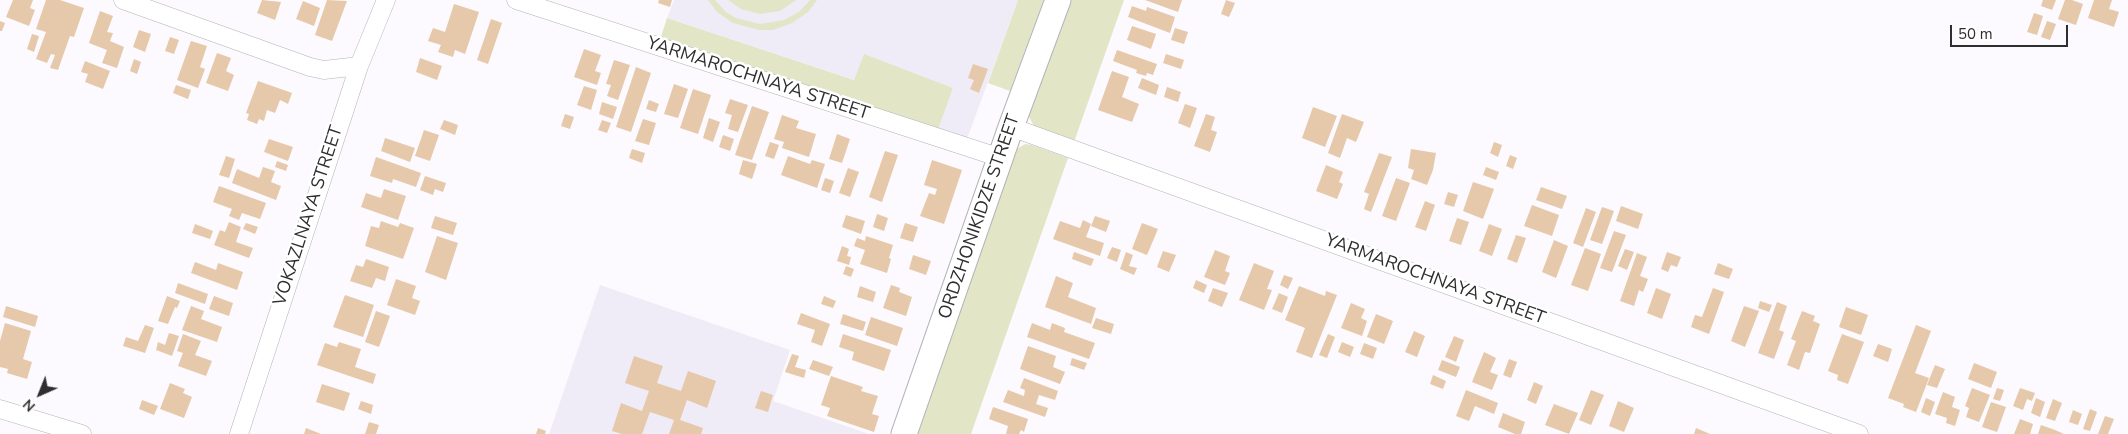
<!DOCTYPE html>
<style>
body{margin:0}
#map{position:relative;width:2128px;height:434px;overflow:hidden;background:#fcfafe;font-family:"Nunito Sans",sans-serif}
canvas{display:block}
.north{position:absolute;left:15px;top:369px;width:50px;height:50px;-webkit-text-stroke:4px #fff;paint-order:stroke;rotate:224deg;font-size:14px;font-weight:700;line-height:20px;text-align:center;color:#2e2e2f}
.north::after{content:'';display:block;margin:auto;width:18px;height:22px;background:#2e2e2f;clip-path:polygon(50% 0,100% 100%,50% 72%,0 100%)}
.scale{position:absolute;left:1950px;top:25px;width:118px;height:22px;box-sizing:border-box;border:2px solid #2e2e2f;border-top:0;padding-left:6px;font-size:15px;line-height:18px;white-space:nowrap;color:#2e2e2f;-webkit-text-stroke:4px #fff;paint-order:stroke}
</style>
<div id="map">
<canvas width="2128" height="434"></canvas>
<div class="north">N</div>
<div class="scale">50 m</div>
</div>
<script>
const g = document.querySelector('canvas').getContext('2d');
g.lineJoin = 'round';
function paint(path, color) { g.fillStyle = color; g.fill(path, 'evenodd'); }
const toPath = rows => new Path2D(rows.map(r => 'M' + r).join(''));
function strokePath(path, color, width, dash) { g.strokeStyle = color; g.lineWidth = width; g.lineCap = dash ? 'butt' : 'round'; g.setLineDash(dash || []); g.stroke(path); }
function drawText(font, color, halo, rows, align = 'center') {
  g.font = font + ' "Nunito Sans",sans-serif'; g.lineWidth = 5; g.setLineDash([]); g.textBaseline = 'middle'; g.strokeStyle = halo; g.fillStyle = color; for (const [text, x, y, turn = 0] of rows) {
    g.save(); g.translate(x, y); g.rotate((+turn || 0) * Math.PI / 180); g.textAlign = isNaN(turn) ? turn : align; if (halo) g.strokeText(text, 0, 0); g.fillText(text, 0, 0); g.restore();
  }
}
const built = toPath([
 [674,0,1018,0,967,139,938,130,953,88,864,55,854,80,667,18],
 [600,285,790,350,773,401,869,434,549,434]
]);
const green = toPath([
 [708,0,715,0,726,12,736,18,760,24,784,20,799,12,810,0,817,0,808,12,792,23,773,30,759,30,733,23,717,12],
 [728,0,796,0,780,11,760,14,741,9],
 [1018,0,1044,0,1010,91,988,83],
 [1070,0,1124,0,1074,142,1035,128,1028,115],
 [667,18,854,80,864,54,953,88,938,130,660,40],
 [1025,144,1032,145,1068,158,971,434,915,434,1015,150]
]);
const building = toPath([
 [13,0,33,0,30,8,35,10,29,26,6,17],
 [46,0,60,0,84,8,74,37,70,36,58,70,50,68,55,55,51,54,47,63,36,59,46,32,36,29],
 [262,0,281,2,275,20,257,13],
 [327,0,347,1,332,41,315,35],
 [659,0,672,0,670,7,658,3],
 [1145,0,1182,0,1178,12],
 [1226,0,1235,3,1229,17,1221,14],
 [2043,0,2056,0,2052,10,2041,6],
 [2065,0,2072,0,2083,4,2076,25,2058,19],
 [2094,0,2112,0,2109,9,2119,12,2114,27,2088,18],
 [303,1,320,8,314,26,296,19],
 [454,4,479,12,465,54,455,50,453,57,438,52,441,45,428,41,433,28,445,32],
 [1132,6,1146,11,1147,7,1175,17,1170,33,1128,17],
 [100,11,113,16,107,32,113,33,110,41,124,47,117,68,102,63,107,50,89,43],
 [2034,13,2043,16,2037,35,2027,32],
 [491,19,502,23,488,64,477,60],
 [0,21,5,23,2,31,0,31],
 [2047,21,2056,24,2050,40,2041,37],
 [1132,26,1156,34,1151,49,1127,40],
 [1175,28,1188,32,1184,44,1171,40],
 [139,30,151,34,145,52,133,47],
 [32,34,39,36,34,52,27,49],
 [170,37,179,40,174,54,165,51],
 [191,41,207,46,200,67,205,69,198,88,177,80],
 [584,49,601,55,595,71,601,73,597,85,574,77],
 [1117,50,1157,64,1153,75,1147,73,1146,76,1136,73,1137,70,1113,61],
 [217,53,231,58,226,71,234,75,228,91,206,83],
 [1166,54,1184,60,1181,69,1163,63],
 [420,58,442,66,437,80,416,72],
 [134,59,141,62,137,74,130,71],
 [614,60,630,65,618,100,607,96,611,85,606,84],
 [85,61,110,71,103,89,85,82,88,74,81,72],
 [973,64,988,69,979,93,970,89,974,80,968,78],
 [636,67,651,73,631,132,616,127],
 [1112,71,1129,77,1122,97,1139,104,1132,122,1098,110],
 [1142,78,1159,85,1156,95,1138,88],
 [258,81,292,93,288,104,280,100,275,113,267,110,264,121,259,119,257,124,247,120,249,114,246,113],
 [674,84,688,89,678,118,664,114],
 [176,85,191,90,188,99,173,93],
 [584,86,597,90,591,110,577,105],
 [1167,87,1181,92,1178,102,1164,97],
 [693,89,711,95,698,134,680,128],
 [730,99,748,105,738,132,728,129,732,115,725,113],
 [649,100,659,104,656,112,646,109],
 [602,102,617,107,613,119,599,114],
 [1185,104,1197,108,1190,128,1178,123],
 [752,106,769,112,752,160,735,155],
 [1313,107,1337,116,1325,147,1302,138],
 [565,114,574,117,570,129,561,126],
 [1206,114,1215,117,1211,130,1217,132,1210,152,1194,146],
 [1342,114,1364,122,1356,142,1347,138,1340,158,1328,153],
 [782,115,799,121,796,128,816,134,809,157,782,148,784,142,774,139],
 [709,118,720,122,713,142,703,138],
 [643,119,656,123,649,145,635,141],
 [444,120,458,125,455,135,440,129],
 [602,120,611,123,607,133,598,130],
 [424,130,439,135,430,161,415,156],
 [837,134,850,139,842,163,829,159],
 [723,135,734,139,730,151,719,147],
 [385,138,415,148,410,162,381,151],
 [269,139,293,147,288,161,264,152],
 [770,142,779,145,774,159,765,156],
 [1494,142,1502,145,1498,157,1490,153],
 [632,149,645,153,642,163,629,158],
 [1411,149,1436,153,1433,170,1427,185,1411,179,1414,170,1408,168],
 [885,151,898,155,882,202,869,197],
 [1379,153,1392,157,1371,212,1364,209,1369,194,1364,192],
 [1510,155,1517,158,1513,169,1506,166],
 [226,156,235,159,229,178,219,175],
 [788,156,810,164,812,160,825,164,817,188,781,175],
 [376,157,421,173,416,187,393,179,392,183,370,176],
 [743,160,757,164,752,179,739,174],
 [932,160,962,170,944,224,920,216,929,193,935,195,937,189,924,185],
 [277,161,288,165,286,171,275,167],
 [1326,165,1343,172,1339,182,1343,184,1337,199,1316,191],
 [263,167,275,171,271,182,281,186,276,200,232,183,237,169,259,178],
 [1486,167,1499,172,1496,180,1483,175],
 [848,168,859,172,850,197,839,193],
 [425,176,446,183,443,192,435,189,433,195,420,190],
 [825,178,834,181,830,193,821,190],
 [1396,178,1410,183,1396,221,1382,216],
 [1473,182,1494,189,1483,219,1463,211],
 [219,186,266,203,260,219,242,213,239,220,229,216,232,209,213,202],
 [1541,187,1567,196,1562,209,1536,200],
 [384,189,406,196,398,220,361,207,366,193,381,198],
 [1448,192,1458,195,1454,207,1444,204],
 [1425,201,1435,205,1426,231,1415,227],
 [1532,205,1559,215,1552,236,1524,226],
 [1621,206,1643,214,1638,229,1616,221],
 [1602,207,1614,211,1602,244,1590,240],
 [1586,208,1596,212,1583,247,1573,243],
 [877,214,888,218,884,231,873,227],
 [846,215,865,221,861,234,842,227],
 [435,216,457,223,453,235,431,228],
 [1095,216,1110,221,1106,232,1091,226],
 [1457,218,1469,222,1461,245,1449,241],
 [1083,220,1091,224,1086,237,1104,243,1100,256,1053,239,1060,221,1080,228],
 [381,221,398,227,400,223,414,228,403,259,365,246,371,226,379,228],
 [229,222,241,227,236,242,253,248,249,258,214,245,220,230,225,232],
 [246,223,258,227,255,234,243,229],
 [905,223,918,227,913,242,900,238],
 [1142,223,1158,229,1147,255,1132,249],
 [195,224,213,231,210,239,192,233],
 [1489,224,1502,229,1492,256,1479,251],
 [1614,231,1626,235,1612,272,1600,268],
 [1516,235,1526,238,1517,263,1507,259],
 [437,236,458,243,446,280,425,272],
 [866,236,893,245,889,258,891,259,887,273,860,264,865,250,854,246,857,238,865,241],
 [1554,240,1568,246,1556,278,1542,272],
 [842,246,849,249,847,256,851,257,849,265,837,261],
 [1112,247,1121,250,1117,262,1107,258],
 [1585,248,1601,254,1588,291,1571,285],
 [1625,249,1634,252,1627,270,1618,266],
 [1215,250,1230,256,1225,271,1230,273,1225,285,1204,277],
 [1163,251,1176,255,1169,272,1157,267],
 [1074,252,1094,259,1091,266,1072,259],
 [1126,252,1133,255,1129,266,1137,268,1134,275,1120,269],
 [1667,252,1681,257,1677,267,1671,265,1668,272,1661,269],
 [1637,253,1647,257,1640,276,1648,279,1643,292,1639,290,1634,306,1620,301],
 [913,255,931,261,926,275,909,269],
 [366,259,389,267,385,281,376,278,372,288,350,281,356,265,363,267],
 [195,262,216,270,218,263,243,272,237,290,191,273],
 [1254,263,1274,271,1267,289,1272,290,1264,310,1239,300],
 [1718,263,1733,269,1729,279,1714,274],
 [846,266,854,269,851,277,843,274],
 [1284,275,1293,278,1288,289,1280,285],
 [1056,276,1073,283,1068,297,1096,308,1091,324,1045,307],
 [396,279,416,286,412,298,420,301,415,315,387,305],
 [1196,280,1207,285,1204,293,1193,288],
 [178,283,208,294,205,304,175,293],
 [891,285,900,288,899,292,912,297,906,316,883,308],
 [860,286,876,292,873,302,857,297],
 [1299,286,1325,296,1326,291,1337,295,1312,358,1296,352,1305,328,1285,320],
 [1213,288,1228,293,1222,307,1208,301],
 [1656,288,1671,294,1662,319,1647,313],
 [1713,288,1724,292,1709,334,1691,327,1695,315,1702,317],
 [1279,293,1288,297,1282,313,1272,309],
 [345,295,374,305,363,337,333,327],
 [167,296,180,301,177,308,175,307,168,324,158,321],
 [214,296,233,303,229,316,209,309],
 [824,296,836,301,833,308,821,304],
 [1760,301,1772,305,1769,312,1758,308],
 [1777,302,1787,306,1779,330,1784,332,1774,359,1758,353],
 [1351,303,1365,309,1361,318,1367,321,1362,336,1341,328],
 [6,306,38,316,35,327,3,317],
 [191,306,204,311,201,319,222,327,217,342,182,330],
 [1744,306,1759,311,1745,347,1731,341],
 [1846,307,1868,315,1861,335,1839,327],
 [376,311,390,316,379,347,365,342],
 [1802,311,1815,316,1813,321,1820,324,1810,353,1805,352,1799,370,1787,365,1796,341,1791,339],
 [801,313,830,324,822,346,811,342,815,330,797,324],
 [843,314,866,322,863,331,840,324],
 [1376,314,1393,321,1384,344,1367,337],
 [871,317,903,328,897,346,865,335],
 [1096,318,1114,324,1111,334,1092,328],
 [5,323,31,331,23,359,32,362,27,379,7,373,8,369,0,367,0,341],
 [1032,323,1050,330,1052,323,1065,328,1064,332,1095,343,1089,359,1027,337],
 [145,325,154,328,145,353,123,346,126,337,138,341],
 [1916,325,1931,331,1915,373,1929,378,1916,412,1903,407,1904,404,1888,398],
 [1414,331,1425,336,1417,357,1405,352],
 [169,333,179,336,172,356,156,350,158,342,165,345],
 [183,334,201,341,195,355,212,361,206,376,178,366,183,353,177,351],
 [843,334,891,350,884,371,852,360,854,352,839,347],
 [1328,334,1335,337,1327,358,1319,355],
 [1842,334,1864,342,1848,384,1837,380,1838,375,1828,371],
 [1454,336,1464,340,1456,362,1445,357],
 [339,342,361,349,355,367,376,374,373,384,317,365,325,343,337,347],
 [1342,342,1354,347,1350,357,1338,352],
 [1364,343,1377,348,1373,359,1360,354],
 [1878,344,1892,349,1888,362,1873,356],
 [1028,346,1056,356,1053,367,1065,372,1060,384,1020,369],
 [1484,352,1496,358,1490,372,1498,375,1492,390,1472,382],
 [792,354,799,356,795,367,806,370,804,378,785,372],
 [634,356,663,366,657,383,681,391,688,371,716,381,707,408,687,400,680,420,703,428,701,434,669,434,674,420,650,412,642,434,622,434,612,431,621,403,642,411,649,391,625,383],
 [1072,358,1087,363,1084,370,1070,365],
 [1509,359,1517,362,1511,378,1503,375],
 [813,360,833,367,829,376,809,369],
 [1442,360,1460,367,1456,377,1438,370],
 [1974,363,1997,372,1991,388,1968,379],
 [1935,365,1945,369,1937,388,1927,385],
 [1433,375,1446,381,1443,389,1430,384],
 [831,376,863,387,861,391,878,396,872,414,879,416,874,432,827,416,830,408,821,405],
 [1024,378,1058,391,1055,400,1039,395,1036,404,1048,408,1045,417,1003,402,1008,390,1024,396,1025,390,1020,388],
 [1534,382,1543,386,1536,404,1527,400],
 [170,383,185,389,183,393,192,397,184,418,160,409],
 [322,384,350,393,344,411,316,402],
 [1972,388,1990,395,1979,422,1966,417,1969,408,1965,406],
 [1997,388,2004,390,2000,401,1993,399],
 [2020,388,2035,393,2032,401,2027,399,2023,410,2013,406],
 [1466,390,1498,403,1494,414,1475,406,1469,421,1456,416],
 [1591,390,1604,395,1591,425,1579,420],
 [761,391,773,395,768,412,755,408],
 [1943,392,1955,397,1952,407,1960,410,1955,426,1946,423,1947,418,1935,414],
 [1926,398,1935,402,1930,416,1921,412],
 [2036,398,2045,402,2040,417,2031,413],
 [2053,399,2062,403,2055,421,2046,418],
 [142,400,158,406,154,415,139,409],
 [361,401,373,405,371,414,358,409],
 [1618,401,1634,408,1624,432,1609,426],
 [1991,402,2006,407,1997,432,1982,427],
 [1554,404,1578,413,1569,434,1545,425],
 [993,407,1028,419,1024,432,1021,430,1019,434,1006,434,1008,426,989,419],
 [2090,409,2097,412,2090,431,2083,429],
 [2073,410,2082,414,2078,425,2069,422],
 [1503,413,1525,422,1521,434,1515,434,1498,427],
 [2105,416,2114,419,2108,434,2098,434],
 [2020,419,2033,424,2030,434,2014,434],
 [369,422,379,425,376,434,365,434],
 [2041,425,2055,430,2064,434,2038,434],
 [306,428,321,434,304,434],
 [538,428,546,431,545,434,536,434],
 [1696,428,1710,434,1694,434]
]);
const minor = toPath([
 [123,0,310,67,324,70,359,66],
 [516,0,1001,158],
 [1011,127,1859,434],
 [0,409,82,434],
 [239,434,359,66,386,0]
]);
const secondary = toPath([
 [904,434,1011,127,1058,0]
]);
const streetNames = [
 ["YARMAROCHNAYA STREET",758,79,18],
 ["VOKAZLNAYA STREET",309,216,-72],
 ["ORDZHONIKIDZE STREET",980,217,-71],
 ["YARMAROCHNAYA STREET",1435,280,20]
];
paint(built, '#f0ecf7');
paint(green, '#e2e6c7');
paint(building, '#e6c8ab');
strokePath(minor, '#b4b3b7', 19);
strokePath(secondary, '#b4b3b7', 27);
strokePath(minor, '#fff', 18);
strokePath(secondary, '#fff', 25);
drawText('18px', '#2e2e2f', '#fff', streetNames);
</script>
